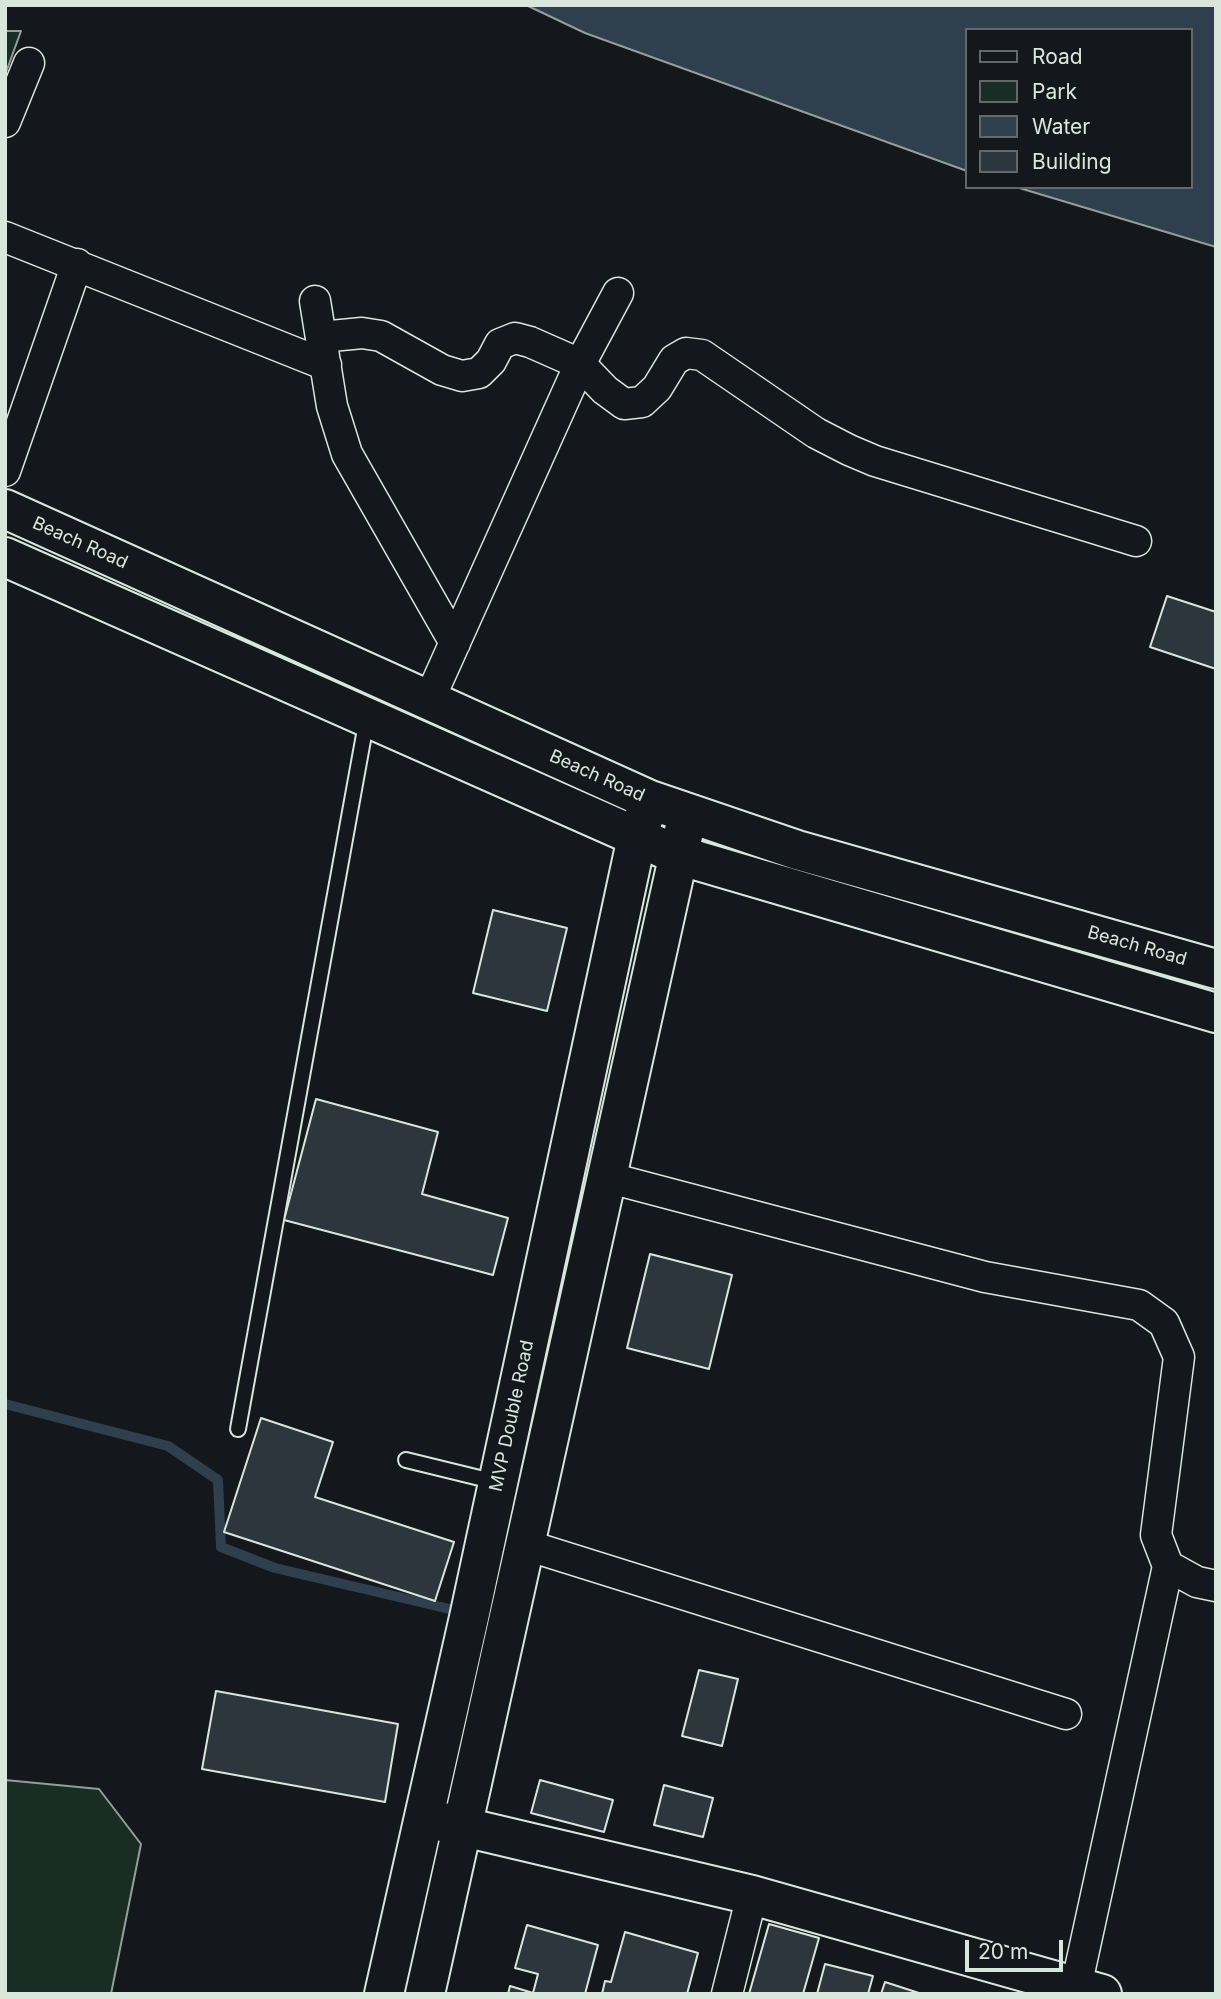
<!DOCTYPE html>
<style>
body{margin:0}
#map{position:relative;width:1221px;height:1999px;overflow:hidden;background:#14181c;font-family:Inter,sans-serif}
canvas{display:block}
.frame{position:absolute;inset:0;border:7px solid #d8e6dc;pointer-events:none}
.legend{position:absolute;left:965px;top:28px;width:228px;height:161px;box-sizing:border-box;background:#14181c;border:2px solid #626a69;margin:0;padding:9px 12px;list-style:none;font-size:21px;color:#d8e6dc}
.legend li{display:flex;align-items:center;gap:14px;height:35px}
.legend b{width:35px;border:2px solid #626a69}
.scale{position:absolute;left:965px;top:1940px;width:98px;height:32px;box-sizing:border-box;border:4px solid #d8e6dc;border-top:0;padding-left:9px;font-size:21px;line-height:24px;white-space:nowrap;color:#d8e6dc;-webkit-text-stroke:5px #14181c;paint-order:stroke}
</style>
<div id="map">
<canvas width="1221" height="1999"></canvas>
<div class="frame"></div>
<ul class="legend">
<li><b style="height:9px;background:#14181c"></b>Road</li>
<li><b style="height:19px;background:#1a2d24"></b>Park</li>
<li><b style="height:19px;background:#2f3f4d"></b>Water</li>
<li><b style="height:19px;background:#2c363c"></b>Building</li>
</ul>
<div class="scale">20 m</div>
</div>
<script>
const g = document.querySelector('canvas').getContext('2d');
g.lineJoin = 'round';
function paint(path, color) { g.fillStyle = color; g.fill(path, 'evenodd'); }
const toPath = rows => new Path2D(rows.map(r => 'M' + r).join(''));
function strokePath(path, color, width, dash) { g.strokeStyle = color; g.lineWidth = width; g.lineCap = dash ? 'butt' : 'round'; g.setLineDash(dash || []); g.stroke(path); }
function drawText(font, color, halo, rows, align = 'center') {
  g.font = font + ' Inter,sans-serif'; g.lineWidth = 5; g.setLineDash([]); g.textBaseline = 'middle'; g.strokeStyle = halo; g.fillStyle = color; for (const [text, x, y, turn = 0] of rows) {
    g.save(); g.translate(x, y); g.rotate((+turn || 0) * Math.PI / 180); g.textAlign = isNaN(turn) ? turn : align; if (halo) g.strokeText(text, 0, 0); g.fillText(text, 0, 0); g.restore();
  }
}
const green = toPath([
 [5,31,21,31,5,75,5,31],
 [5,1780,99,1789,141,1844,111,1994,5,1994,5,1780]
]);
const water = toPath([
 [526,5,1216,5,1216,247,1016,187,1191,187,1191,30,967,30,967,171,585,33,526,5]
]);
const stream = toPath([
 [5,1404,168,1446,218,1480,221,1547,275,1568,454,1610]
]);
const building = toPath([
 [1167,596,1216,612,1216,669,1150,647,1167,596],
 [493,910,567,928,547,1011,473,993,493,910],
 [316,1099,438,1132,422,1194,508,1218,493,1275,284,1220,316,1099],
 [650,1254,732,1275,709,1369,627,1348,650,1254],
 [261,1418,333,1442,315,1497,454,1542,435,1601,224,1532,261,1418],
 [699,1670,738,1679,722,1746,682,1736,699,1670],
 [216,1691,398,1724,385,1802,202,1769,216,1691],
 [540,1780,613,1800,604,1832,531,1813,540,1780],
 [664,1785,713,1798,703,1837,654,1825,664,1785],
 [769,1924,819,1938,803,1994,749,1994,769,1924],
 [527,1925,598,1945,585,1994,508,1994,510,1986,533,1993,538,1974,515,1968,527,1925],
 [625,1932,698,1953,687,1994,602,1994,605,1981,611,1982,625,1932],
 [825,1964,873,1976,868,1994,817,1994,825,1964],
 [885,1982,922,1994,881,1994,885,1982]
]);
const lane = toPath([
 [238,1429,367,718],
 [406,1460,496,1482]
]);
const street = toPath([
 [5,122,29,63],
 [5,237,326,365],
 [315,301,332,406,347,454,455,643],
 [321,337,362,333,381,336,442,370,462,376,479,373,491,361,500,344,515,338,530,342,580,364,605,390,624,404,642,402,657,388,674,360,686,353,702,355,816,433,849,450,875,461,1136,541],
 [5,471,77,264],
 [429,700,580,364,618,293],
 [606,1177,985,1277,1139,1305,1164,1323,1179,1357,1156,1535,1168,1566,1197,1582,1216,1586],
 [526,1545,1066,1714],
 [1076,1987,1168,1566],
 [727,1994,752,1895]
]);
const secondary = toPath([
 [430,1819,752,1895,1102,1994]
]);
const primary = toPath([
 [5,509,650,800,797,850,1216,969],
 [5,557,678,855,1216,1013],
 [384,1994,470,1613,637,837,645,814],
 [425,1994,684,831]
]);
const streetNames = [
 ["Beach Road",80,543,24],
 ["Beach Road",597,776,24],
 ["Beach Road",1137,946,16],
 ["MVP Double Road",512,1416,-78]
];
paint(green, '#1a2d24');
strokePath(green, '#939e99', 2);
paint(water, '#2f3f4d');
strokePath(water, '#939e99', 2);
strokePath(stream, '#2f3f4d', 10);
paint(building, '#2c363c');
strokePath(building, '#d8e6dc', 2);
strokePath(lane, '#d8e6dc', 18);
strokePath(street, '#d8e6dc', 33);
strokePath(secondary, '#d8e6dc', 42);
strokePath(primary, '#d8e6dc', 42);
strokePath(lane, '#14181c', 14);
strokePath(street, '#14181c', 30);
strokePath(secondary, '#14181c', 38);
strokePath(primary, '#14181c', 38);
drawText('18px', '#d8e6dc', '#14181c', streetNames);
</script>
